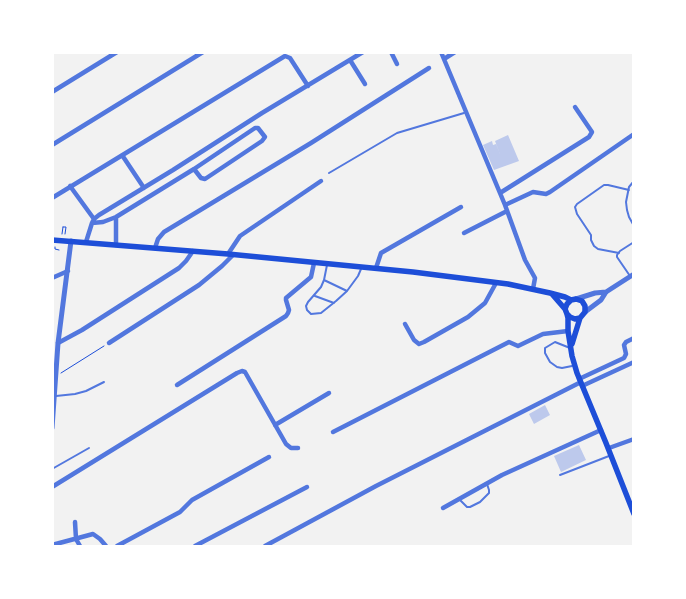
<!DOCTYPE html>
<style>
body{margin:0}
#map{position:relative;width:686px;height:599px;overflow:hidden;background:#f2f2f2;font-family:"Varela Round",sans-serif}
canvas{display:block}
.frame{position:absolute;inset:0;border:54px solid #fff;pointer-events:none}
</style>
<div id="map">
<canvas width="686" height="599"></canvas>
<div class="frame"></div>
</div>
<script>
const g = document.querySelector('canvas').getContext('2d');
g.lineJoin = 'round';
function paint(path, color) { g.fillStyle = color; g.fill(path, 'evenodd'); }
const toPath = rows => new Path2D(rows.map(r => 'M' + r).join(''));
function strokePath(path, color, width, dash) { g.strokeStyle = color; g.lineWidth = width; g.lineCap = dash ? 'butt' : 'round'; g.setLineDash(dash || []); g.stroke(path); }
const building = toPath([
 [508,135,519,161,494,170,483,145,492,141,493,145,496,144,501,157,495,141],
 [545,405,550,415,534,424,529,414],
 [579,445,586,460,561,472,554,456]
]);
const path = toPath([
 [63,227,66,227,65,234],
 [62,234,63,227],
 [55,247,55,249,59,250],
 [61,373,104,346]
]);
const service = toPath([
 [329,173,397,133,464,113],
 [634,181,629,187,626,202,627,210,629,217,634,226],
 [619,253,598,249,594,246,591,240,591,235,577,214,575,207,577,204,604,185,608,185,629,190],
 [327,265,324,280,321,287,308,302,306,306,307,310,311,314,321,313,336,301,347,291,358,276,361,269],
 [630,276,617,257,617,255,620,251,634,242],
 [324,280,347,291],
 [315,296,334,303],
 [570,348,555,342,545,348,545,353,550,362,557,367,562,368,572,366],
 [56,396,75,394,86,391,104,382],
 [52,469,89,448],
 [560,475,609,456],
 [459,499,467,507,470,507,480,502,489,493,489,490,487,484]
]);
const minor = toPath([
 [391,52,397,64],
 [441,52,505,205,525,260,535,278,533,289],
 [444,59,455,52],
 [350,60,365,84],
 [52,92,117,52],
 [52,145,203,52],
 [122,155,144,188],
 [70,186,94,219],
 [500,193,589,137,592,132,575,107],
 [52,198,285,56,290,58,308,86],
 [505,205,533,192,546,194,550,192,634,134],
 [92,223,103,222,116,217,194,169,255,128,258,128,265,137,262,141,205,179,201,178,194,169],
 [464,233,507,211],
 [86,242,92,223,94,219,99,215,173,170,262,113,363,52],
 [116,245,116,217],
 [155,248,158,239,164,232,311,143,429,68],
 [228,254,240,236,321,181],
 [376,268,381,253,461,207],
 [52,278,68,271],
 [405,324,414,340,419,344,424,342,468,317,485,303,496,283],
 [58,343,82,330,179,268,186,261,193,251],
 [109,343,199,285,222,266,233,255],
 [579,379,624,358,626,354,624,345,626,342,634,338],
 [177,385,286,316,288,313,289,310,286,300,286,298,311,277,314,263],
 [582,386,634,362],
 [275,425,329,393],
 [333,432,509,342,518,346,543,334,568,331],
 [609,448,634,439],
 [52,487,237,373,242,371,245,372,286,444,291,448,298,448],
 [443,508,502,475,601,430],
 [75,522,76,539,80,546],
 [52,545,93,534,100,539,106,546],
 [117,546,180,512,192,500,269,457],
 [195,546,307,487],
 [265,546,376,486,581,382]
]);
const tertiary = toPath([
 [576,299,595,293,606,292],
 [585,312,601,300,606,292,634,274],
 [52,428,58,343,71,241]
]);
const secondary = toPath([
 [52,240,228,254,413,272,508,284,550,293,565,297,571,300],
 [552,294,565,309],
 [567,314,570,317,575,319,580,318,585,312,585,306,582,301,576,299,571,300,567,304,565,309,567,314,568,318,568,331,572,356,577,373,606,443,634,514],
 [572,344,580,318]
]);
paint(building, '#bdc9ec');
strokePath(path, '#1d4ed8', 1);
strokePath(service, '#5277de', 2);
strokePath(minor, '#5277de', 4.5);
strokePath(tertiary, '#5277de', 5);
strokePath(secondary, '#1d4ed8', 5.5);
</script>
